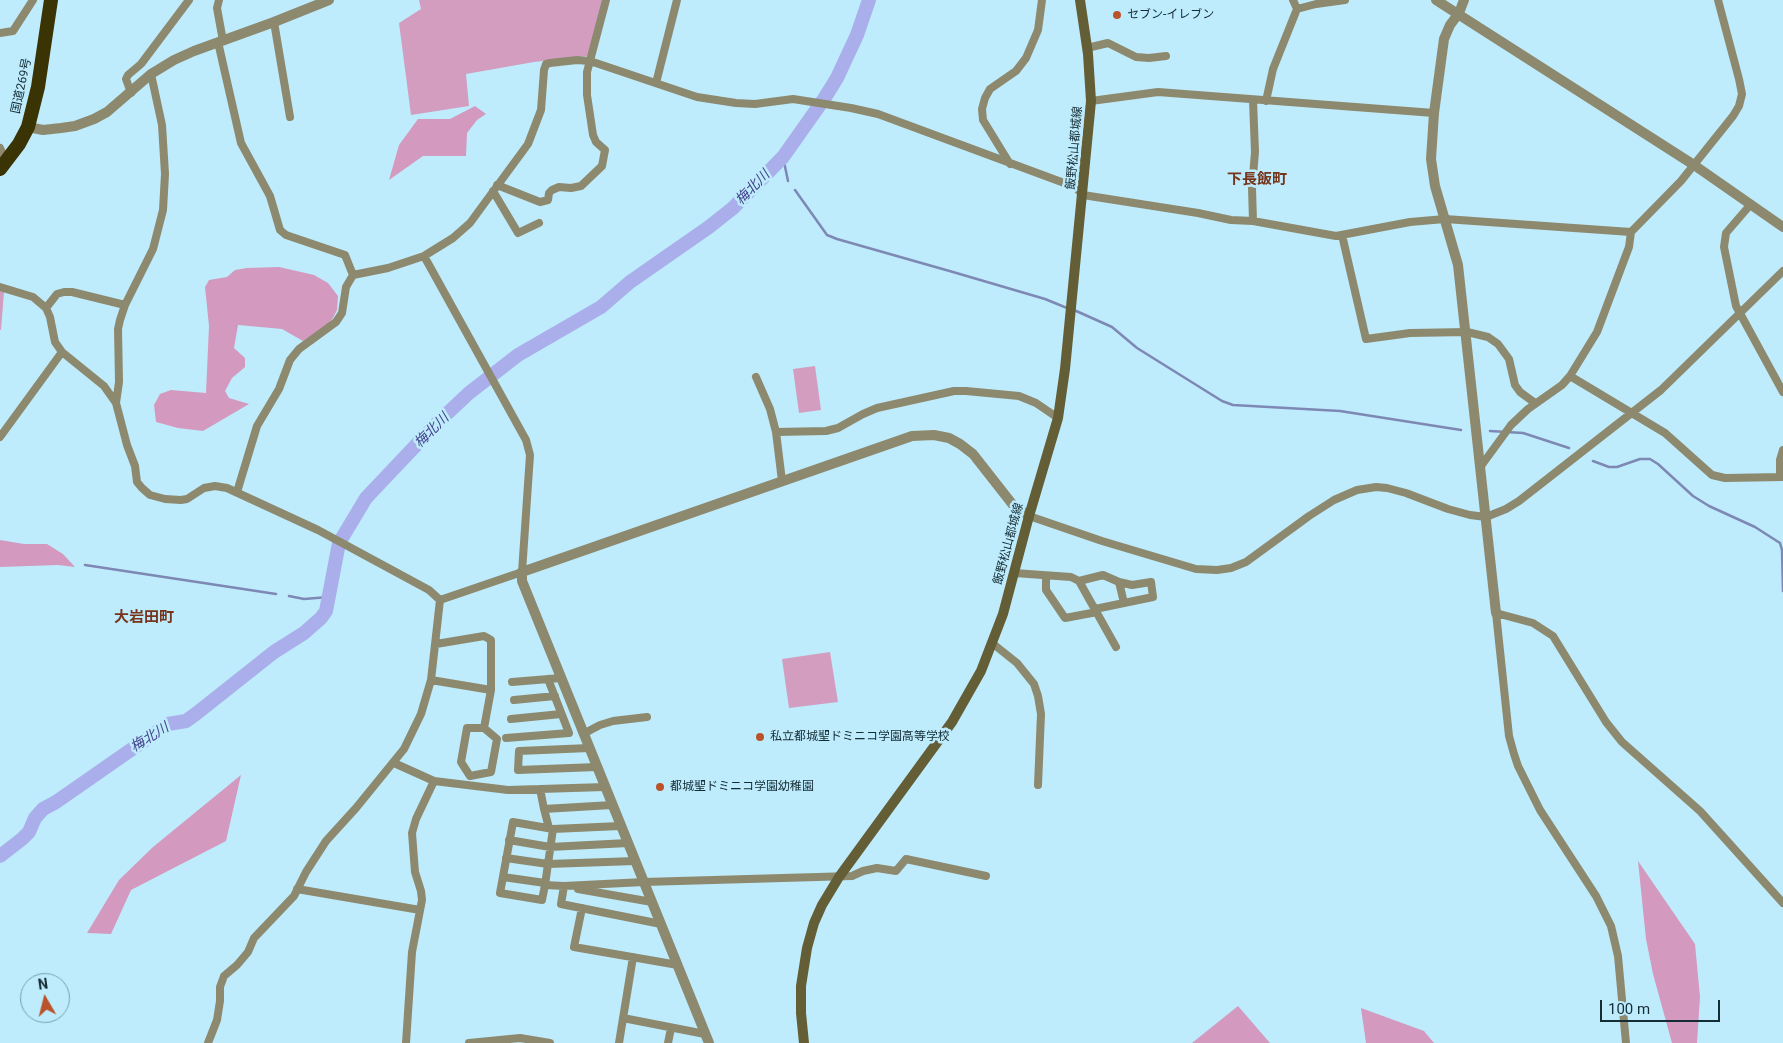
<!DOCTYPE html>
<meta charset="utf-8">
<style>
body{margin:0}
#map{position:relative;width:1783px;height:1043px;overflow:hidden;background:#beecfc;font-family:Roboto,sans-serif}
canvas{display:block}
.north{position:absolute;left:20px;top:973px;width:50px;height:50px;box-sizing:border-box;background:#beecfc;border:1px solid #7a9fac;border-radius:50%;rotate:352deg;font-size:14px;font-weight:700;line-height:20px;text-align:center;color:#142c34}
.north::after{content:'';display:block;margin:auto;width:18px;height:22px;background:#ba532a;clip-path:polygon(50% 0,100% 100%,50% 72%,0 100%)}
.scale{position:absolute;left:1600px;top:1000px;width:120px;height:22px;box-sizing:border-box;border:2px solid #142c34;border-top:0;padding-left:6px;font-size:15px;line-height:18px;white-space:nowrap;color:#142c34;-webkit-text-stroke:4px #beecfc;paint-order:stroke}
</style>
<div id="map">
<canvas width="1783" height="1043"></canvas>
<div class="north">N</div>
<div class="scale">100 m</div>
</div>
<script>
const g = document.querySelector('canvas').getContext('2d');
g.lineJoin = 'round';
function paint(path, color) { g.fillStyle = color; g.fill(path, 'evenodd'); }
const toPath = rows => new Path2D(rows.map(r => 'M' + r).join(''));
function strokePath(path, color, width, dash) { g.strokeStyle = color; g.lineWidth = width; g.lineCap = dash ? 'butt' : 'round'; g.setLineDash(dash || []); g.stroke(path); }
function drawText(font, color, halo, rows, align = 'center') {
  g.font = font + ' Roboto,"Noto Sans JP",sans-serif'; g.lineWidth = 5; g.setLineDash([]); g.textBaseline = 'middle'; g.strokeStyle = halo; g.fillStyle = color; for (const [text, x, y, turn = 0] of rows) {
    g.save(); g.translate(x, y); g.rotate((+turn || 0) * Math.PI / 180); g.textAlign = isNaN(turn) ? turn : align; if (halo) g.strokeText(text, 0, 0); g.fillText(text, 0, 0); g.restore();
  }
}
const green = toPath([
 [419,0,602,0,589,52,587,56,534,62,466,74,469,106,411,115,399,23,421,9],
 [0,291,4,292,1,330,0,330],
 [815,366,821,410,799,413,793,369],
 [830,652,838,702,789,708,782,659]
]);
const forest = toPath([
 [475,106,486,114,477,120,467,133,466,156,423,156,389,180,399,145,418,119,450,119],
 [279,267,314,275,328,283,338,296,337,310,333,318,325,328,303,341,282,329,238,325,234,348,245,358,245,367,232,378,225,391,229,398,249,404,203,431,178,428,156,422,154,405,160,394,171,390,206,393,209,326,205,287,209,280,227,277,235,270,247,268],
 [0,540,24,544,47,544,63,554,75,567,58,565,0,567],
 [241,775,226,841,131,890,111,934,87,933,119,880,153,847],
 [1638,861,1695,944,1700,997,1697,1043,1672,1043,1653,974,1646,939],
 [1238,1006,1270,1043,1192,1043],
 [1361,1008,1424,1031,1434,1043,1366,1043]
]);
const stream = toPath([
 [783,157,788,181],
 [795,190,827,235,837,239,953,272,1045,299,1067,308],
 [1074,310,1112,327,1137,348,1222,401,1233,405,1340,411,1461,430],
 [1490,431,1523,433,1569,448],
 [1593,461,1609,467,1617,467,1640,459,1650,459,1658,464,1693,496,1709,506,1755,527,1780,543,1782,550,1783,591],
 [85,565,276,594],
 [289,596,304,599,329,597]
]);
const river = toPath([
 [0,856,22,839,29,832,35,818,43,809,56,802,168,724,186,721,197,713,274,652,304,633,321,618,326,611,339,543,366,498,437,423,469,393,518,355,601,307,630,282,709,227,733,208,783,157,824,99,837,78,857,35,869,0]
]);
const minor = toPath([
 [219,0,217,8,223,41],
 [1293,0,1297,9],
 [274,22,290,117],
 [0,33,13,31,33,0],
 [218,42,241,143,270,196,280,230,286,235,345,255,353,275],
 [1087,48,1108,43,1136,57,1149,58,1166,56],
 [656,83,677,0],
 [131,93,126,79,128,75,141,64,189,0],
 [1253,100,1255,152,1252,188,1253,221],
 [1091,101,1158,92,1434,113],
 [1266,101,1273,69,1297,9,1316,4,1345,0],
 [0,148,6,161],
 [1010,164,983,120,982,109,985,98,990,89,1016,71,1026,58,1038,30,1042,0],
 [497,185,540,202,548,200,549,193,552,190,559,187,571,188,581,186,602,166,605,150,596,142,593,135,587,95,587,72,606,0],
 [493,191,518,233,539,223],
 [1751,204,1726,233,1724,247,1736,306,1783,392],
 [1342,235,1366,339,1410,333,1467,332,1488,337,1498,344,1509,359,1515,385,1520,392,1535,403],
 [424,256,526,440,530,455,522,572,440,600],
 [0,287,33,297,46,308,50,317,55,342,62,352,104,386,116,403,127,445,135,466,137,482,142,488,150,495,165,499,181,500,187,499,204,488,215,486,227,488,318,530,429,590,440,600],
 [46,308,57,294,64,292,72,292,125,305],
 [1570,376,1665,433,1712,475,1725,478,1783,477],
 [756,377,770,409,776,432],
 [116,403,119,382,118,329,120,320,125,305,153,249,163,210,165,174,162,125,151,74],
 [0,437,62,352],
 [1481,466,1511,425,1528,409,1562,385,1570,376,1597,332,1629,247,1631,232,1681,181,1733,116,1739,106,1742,94,1739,79,1718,0],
 [1780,476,1780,460,1783,450],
 [782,481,776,432,826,431,838,428,863,414,877,408,954,391,966,391,1019,396,1036,403,1058,418],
 [237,492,257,426,279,389,290,360,299,349,336,322,342,313,346,287,353,275,388,268,424,256,453,238,470,223,528,144,541,110,544,70,546,64,550,63,577,60,590,61,697,97,736,103,755,104,793,99,851,108,878,114,1075,187,1083,195,1198,213,1231,220,1253,221,1336,236,1410,222,1445,219,1631,232],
 [1029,516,1102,541,1196,569,1217,570,1231,568,1246,562,1309,516,1334,500,1357,490,1376,487,1387,488,1406,493,1448,509,1470,515,1486,517,1506,509,1519,501,1661,390,1783,271],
 [1014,573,1071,577,1079,581,1103,575,1119,582,1124,603,1153,597,1151,582,1132,585,1119,582],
 [1046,576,1046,590,1065,618,1097,612],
 [1079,581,1116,647],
 [1095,609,1124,603],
 [992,643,1017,663,1034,684,1038,696,1041,714,1038,785],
 [436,644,484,636,491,640,491,690,484,728,497,739,491,772,470,776,461,762,467,728,484,728],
 [431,680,491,690],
 [512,682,561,678],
 [514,700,555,696],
 [511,719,561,714],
 [583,734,600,725,613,721,647,717],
 [506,738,569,733,548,679],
 [589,748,519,751,518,770,597,767],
 [394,763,434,781,508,790,605,787],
 [540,789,544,809,612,805],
 [544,809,549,828],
 [620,826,553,829,545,885,564,886,561,904,661,924],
 [509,840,550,847,628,843],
 [506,858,548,864,635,861],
 [503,877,545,883],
 [545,885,542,900,500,893,513,822,553,829],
 [564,886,644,882,852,876,863,871,877,868,896,871,906,859,986,876],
 [297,889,420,910],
 [578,889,652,902],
 [582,908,574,947,678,965],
 [623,1018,705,1034],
 [208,1043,217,1020,220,1001,220,987,224,976,237,965,248,952,254,938,294,896,306,872,326,841,356,808,404,749,421,714,431,680,440,600],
 [406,1043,412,952,422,900,421,891,415,872,412,833,416,819,434,781],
 [469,1043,520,1038,550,1043],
 [619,1043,633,957],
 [668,1043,671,1028],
 [1626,1043,1618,956,1611,926,1596,896,1540,810,1518,766,1514,754,1509,736,1496,613,1533,623,1553,636,1606,722,1622,742,1700,811,1783,903]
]);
const tertiary = toPath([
 [1436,0,1694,165,1783,227],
 [1464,0,1459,13,1450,25,1444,39,1434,113,1431,159,1435,186,1458,265,1496,613],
 [28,127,43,130,61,128,75,126,94,119,107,112,151,74,174,60,194,51,274,22,329,0],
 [709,1043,522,581,522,572,912,436,934,435,949,438,960,444,973,454,1013,505,1029,516]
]);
const secondary = toPath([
 [804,1043,801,1013,801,986,807,948,814,923,822,905,839,877,952,722,981,671,1003,614,1029,516,1058,418,1065,369,1091,101,1088,54,1080,0]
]);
const trunk = toPath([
 [0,169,19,144,28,127,38,87,51,0]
]);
const markers = [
 [1117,15,5,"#ba532a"],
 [760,737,5,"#ba532a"],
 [660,787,5,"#ba532a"]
];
const poiNames = [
 ["セブン-イレブン",1127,15],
 ["私立都城聖ドミニコ学園高等学校",770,737],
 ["都城聖ドミニコ学園幼稚園",670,787]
];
const streetNames = [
 ["国道269号",22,86,-78],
 ["飯野松山都城線",1075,148,-85],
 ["飯野松山都城線",1009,544,-75]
];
const waterNames = [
 ["梅北川",753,188,-46],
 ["梅北川",432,431,-45],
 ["梅北川",150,738,-32]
];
const quarterNames = [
 ["下長飯町",1257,180],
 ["大岩田町",144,618]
];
paint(green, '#d39dbf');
paint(forest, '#d499be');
strokePath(stream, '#7d88b4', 2.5);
strokePath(river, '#aaafeb', 14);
strokePath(minor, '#8d896e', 8);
strokePath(tertiary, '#8d896e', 10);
strokePath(secondary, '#645e36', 10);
strokePath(trunk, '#3a3304', 14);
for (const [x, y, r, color] of markers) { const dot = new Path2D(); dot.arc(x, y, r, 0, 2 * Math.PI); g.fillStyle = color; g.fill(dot); strokePath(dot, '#beecfc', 2); }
drawText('12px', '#142c34', '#beecfc', poiNames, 'left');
drawText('12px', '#142c34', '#beecfc', streetNames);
drawText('italic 14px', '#45448d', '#beecfc', waterNames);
drawText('bold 15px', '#76341b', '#beecfc', quarterNames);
</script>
